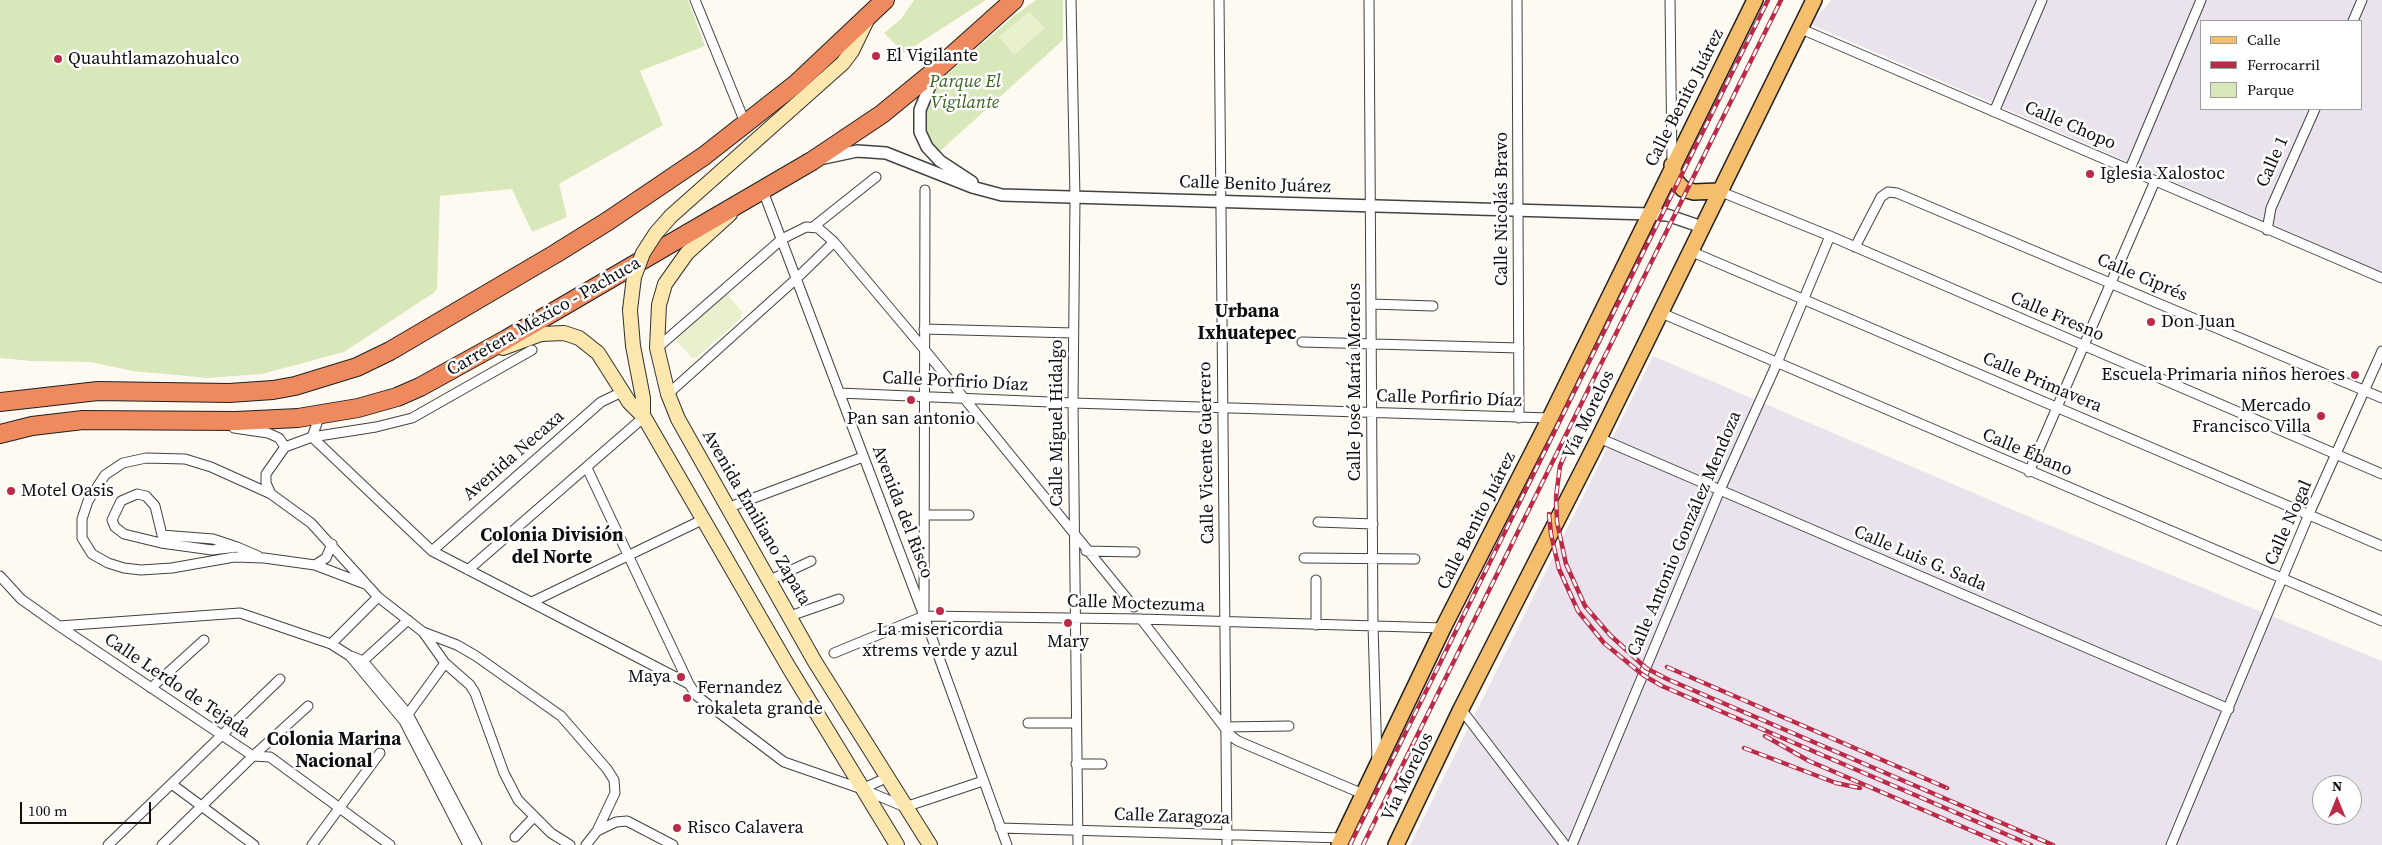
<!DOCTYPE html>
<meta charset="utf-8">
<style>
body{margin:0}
#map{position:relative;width:2382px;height:845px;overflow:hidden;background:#fefaf1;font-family:"Source Serif 4",serif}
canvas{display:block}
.legend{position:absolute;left:2200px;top:20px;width:162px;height:90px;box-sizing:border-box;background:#fff;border:1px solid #9f9f9f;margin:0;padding:6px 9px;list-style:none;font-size:15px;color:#0f0f0f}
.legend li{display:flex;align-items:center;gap:10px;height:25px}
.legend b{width:25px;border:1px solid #9f9f9f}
.north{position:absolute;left:2312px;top:775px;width:50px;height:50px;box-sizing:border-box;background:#fff;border:1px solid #9f9f9f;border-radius:50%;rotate:0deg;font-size:14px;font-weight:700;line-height:20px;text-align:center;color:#0f0f0f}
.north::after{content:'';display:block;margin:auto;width:18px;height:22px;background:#bb2b48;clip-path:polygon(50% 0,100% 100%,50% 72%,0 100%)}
.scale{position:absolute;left:20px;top:802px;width:131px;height:22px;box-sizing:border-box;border:2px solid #0f0f0f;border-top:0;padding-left:6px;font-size:15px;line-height:18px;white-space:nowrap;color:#0f0f0f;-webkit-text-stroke:4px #fff;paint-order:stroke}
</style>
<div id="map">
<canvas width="2382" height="845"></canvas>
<ul class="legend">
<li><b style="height:6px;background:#f4be6c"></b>Calle</li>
<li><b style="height:6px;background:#bb2b48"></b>Ferrocarril</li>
<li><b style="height:14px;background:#d9e8bb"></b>Parque</li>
</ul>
<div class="north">N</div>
<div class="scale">100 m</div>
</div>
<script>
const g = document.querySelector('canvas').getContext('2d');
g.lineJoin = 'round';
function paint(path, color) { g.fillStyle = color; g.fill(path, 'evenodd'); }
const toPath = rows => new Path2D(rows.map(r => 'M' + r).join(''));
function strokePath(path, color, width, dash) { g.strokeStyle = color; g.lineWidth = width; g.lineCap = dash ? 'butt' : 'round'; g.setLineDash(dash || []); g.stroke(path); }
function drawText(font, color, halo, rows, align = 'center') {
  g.font = font + ' "Source Serif 4",serif'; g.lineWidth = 5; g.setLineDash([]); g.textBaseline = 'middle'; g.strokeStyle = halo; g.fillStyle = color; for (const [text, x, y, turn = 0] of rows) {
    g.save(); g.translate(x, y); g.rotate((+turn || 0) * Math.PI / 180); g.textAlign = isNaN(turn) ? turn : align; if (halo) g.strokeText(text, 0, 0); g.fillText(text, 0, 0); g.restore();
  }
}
const industrial = toPath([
 [1832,0,2382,0,2382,272,1810,24],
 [2201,21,2361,21,2361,109,2201,109],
 [1653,356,2039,521,2382,661,2382,845,1410,845],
 [2322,785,2352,785,2352,815,2322,815]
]);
const green = toPath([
 [0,0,688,0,705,46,640,71,663,125,559,184,567,217,532,232,512,189,440,196,437,289,432,294,344,352,262,374,208,378,133,371,90,362,31,361,0,358],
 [914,0,986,0,904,53,884,33,901,19],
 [1036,0,1063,0,1063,40,939,152,924,137,925,97,930,89,1014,16]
]);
const pitch = toPath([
 [1029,11,1045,28,1014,55,999,37],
 [722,296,729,296,742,312,741,318,697,357,692,358,676,341,676,337]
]);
const minor = toPath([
 [695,0,746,125],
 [1071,0,1075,198,1073,403,1078,845],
 [1219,0,1227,845],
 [1369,0,1373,625,1377,761],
 [1517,0,1519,418],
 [1670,0,1672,162],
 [2353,21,2362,0],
 [1799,28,2382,278],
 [1994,112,2042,0],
 [2130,169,2201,0],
 [763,191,924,616,1007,845],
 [1719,191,1830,236,2382,474],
 [813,227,876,177],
 [2267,230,2271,208,2315,109],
 [1855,247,1881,197,1888,192,1897,193,2382,398],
 [1690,251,2382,546],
 [1371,304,1433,306],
 [1659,312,2382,621],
 [924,329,1073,333],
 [1302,342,1519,348],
 [657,348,782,239,806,227,818,228,834,242,924,349,1134,607],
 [839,393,1073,403,1550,418],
 [668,394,796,279,834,242],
 [320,415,312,437,432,551,689,684,697,696,784,762,862,789,905,807,983,781],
 [234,428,268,433,279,438,285,447],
 [1599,438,2229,709],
 [587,468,689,684],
 [2029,472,2155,181],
 [271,494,266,483,266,474,285,447,312,437,376,427,412,418,532,350],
 [727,508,863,457],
 [925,515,969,515],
 [1318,522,1373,524],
 [237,547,212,550,161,543,124,534,115,527,112,520,121,501,137,494,146,496,155,506,162,535,213,539,237,547,258,556],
 [432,551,601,402,622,392],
 [1086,551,1135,552],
 [1304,558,1415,559],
 [315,565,326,558,332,544],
 [468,570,644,417],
 [0,576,21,599,59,626,253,756,270,757,390,845],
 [770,580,811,561],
 [1316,580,1316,625],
 [365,584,315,565,264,558,234,557,172,568,141,570,124,568,108,563,92,554,82,538,82,519,88,501,105,475,123,463,146,458,185,459,211,467,271,494,311,523,378,597,423,632,445,663,470,685,475,693,504,773,518,800,551,833,570,845],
 [532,602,704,519],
 [924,610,925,190],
 [790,616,839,599],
 [1141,619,1231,736,1238,741,1363,794],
 [59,626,240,613,331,644,350,656,404,721,468,845],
 [423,632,457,645,476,656,561,716,607,769,614,780,615,793,597,831,586,845],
 [331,644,378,597],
 [834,653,924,616,1141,619,1443,628],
 [351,656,363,661,408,714,477,845],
 [363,661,408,620],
 [151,688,204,640],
 [1461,709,1565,845],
 [408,714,445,663],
 [1028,723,1076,723],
 [1225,727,1289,726],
 [1076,764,1102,764],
 [173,785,254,845],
 [862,789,886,778],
 [1000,828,1342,838],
 [597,831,616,822,627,821,673,845],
 [515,837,534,817],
 [108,845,280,679],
 [162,845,253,756,308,706],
 [312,845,380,753],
 [1572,845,1720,490,1777,363,1830,236],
 [2171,845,2309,514,2382,351]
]);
const tertiary = toPath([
 [935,73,920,110,920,132,927,147,940,161,972,182],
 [824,158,857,151,886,153,972,187,1002,195,1649,214,1667,215,1702,227]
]);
const secondary = toPath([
 [730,214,687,253,665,284,659,305,657,348,668,394,678,419,815,662,930,845],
 [671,216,843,63,852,51,867,20],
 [630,310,633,346,643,398,643,415],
 [503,348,541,334,564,333,579,338,598,353,629,402,644,417,788,666,897,845]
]);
const primary = toPath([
 [1672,165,1675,180,1683,189,1694,192,1719,191],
 [1339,845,1443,628,1550,418,1755,0],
 [1396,845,1461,709,1599,438,1814,0]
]);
const motorway = toPath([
 [0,402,98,391,229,393,273,390,295,386,357,367,390,351,555,254,608,221,704,156,797,83,885,0],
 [0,434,32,426,83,420,236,421,298,418,358,408,397,397,420,387,507,339,812,161,882,114,937,69,1014,0]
]);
const rail = toPath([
 [1571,440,1560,466,1556,497,1557,522,1566,564,1585,606,1610,635,1646,668,1667,679,2053,845],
 [1549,514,1551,534,1559,569,1578,611,1604,643,1643,675,1662,686,2031,845],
 [1667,667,1947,788],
 [1765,736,1809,761,2005,845],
 [1744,748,1836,783,1860,788],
 [1350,845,1768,0],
 [1363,845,1781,0]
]);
const secondaryBridge = toPath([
 [630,310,634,277,643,253,656,233,671,216]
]);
const markers = [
 [876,56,5,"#bb2b48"],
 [58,59,5,"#bb2b48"],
 [2090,174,5,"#bb2b48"],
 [2151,322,5,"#bb2b48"],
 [2355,375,5,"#bb2b48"],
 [911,400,5,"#bb2b48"],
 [2321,416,5,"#bb2b48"],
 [11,491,5,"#bb2b48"],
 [940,611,5,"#bb2b48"],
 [1068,623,5,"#bb2b48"],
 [681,677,5,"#bb2b48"],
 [687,698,5,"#bb2b48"],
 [677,828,5,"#bb2b48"]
];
const poiNames = [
 ["El Vigilante",886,56],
 ["Quauhtlamazohualco",68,59],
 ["Iglesia Xalostoc",2100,174],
 ["Don Juan",2161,322],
 ["Escuela Primaria niños heroes",2345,375,"right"],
 ["Mercado",2311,406,"right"],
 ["Francisco Villa",2311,427,"right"],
 ["Pan san antonio",911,419,"center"],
 ["Motel Oasis",21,491],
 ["La misericordia",940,630,"center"],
 ["xtrems verde y azul",940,651,"center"],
 ["Mary",1068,642,"center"],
 ["Maya",671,677,"right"],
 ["Fernandez",697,688],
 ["rokaleta grande",697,709],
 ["Risco Calavera",687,828]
];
const parkNames = [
 ["Parque El",965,82],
 ["Vigilante",965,103]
];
const streetNames = [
 ["Calle Benito Juárez",1685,98,-63],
 ["Calle Chopo",2070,126,23],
 ["Calle 1",2273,162,-66],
 ["Calle Benito Juárez",1255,185,2],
 ["Calle Nicolás Bravo",1502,209,-90],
 ["Calle Ciprés",2142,278,23],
 ["Carretera México - Pachuca",544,317,-30],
 ["Calle Fresno",2057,317,23],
 ["Calle Porfirio Díaz",955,382,3],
 ["Calle José María Morelos",1355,382,-90],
 ["Calle Primavera",2042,383,23],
 ["Calle Porfirio Díaz",1449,399,2],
 ["Vía Morelos",1589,415,-64],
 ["Calle Miguel Hidalgo",1057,423,-90],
 ["Calle Vicente Guerrero",1207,453,-91],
 ["Calle Ébano",2027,453,23],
 ["Avenida Necaxa",514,456,-41],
 ["Avenida del Risco",902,512,69],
 ["Avenida Emiliano Zapata",756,518,60],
 ["Calle Benito Juárez",1477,521,-63],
 ["Calle Nogal",2289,523,-66],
 ["Calle Antonio González Mendoza",1685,534,-67],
 ["Calle Luis G. Sada",1920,559,23],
 ["Calle Moctezuma",1136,604,2],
 ["Calle Lerdo de Tejada",177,686,34],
 ["Vía Morelos",1408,777,-64],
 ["Calle Zaragoza",1172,817,2]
];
const neighbourhoodNames = [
 ["Urbana",1247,312],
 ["Ixhuatepec",1247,334],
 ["Colonia División",552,536],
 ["del Norte",552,558],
 ["Colonia Marina",334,740],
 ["Nacional",334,762]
];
paint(industrial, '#eae3ed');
paint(green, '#d9e8bb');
paint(pitch, '#e9f0cd');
strokePath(minor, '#424242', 11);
strokePath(tertiary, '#424242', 14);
strokePath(secondary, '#313131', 16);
strokePath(primary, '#202020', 18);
strokePath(motorway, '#202020', 20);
strokePath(minor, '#fff', 9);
strokePath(tertiary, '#fff', 11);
strokePath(secondary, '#fce7ae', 14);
strokePath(primary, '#f4be6c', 15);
strokePath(motorway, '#ef8a5e', 18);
strokePath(rail, '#bb2b48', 4.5);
strokePath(rail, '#fff', 2.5, [8]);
strokePath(secondaryBridge, '#313131', 16, []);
strokePath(secondaryBridge, '#fce7ae', 14);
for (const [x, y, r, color] of markers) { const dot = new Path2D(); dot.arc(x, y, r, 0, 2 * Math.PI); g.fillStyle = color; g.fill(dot); strokePath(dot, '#fff', 2); }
drawText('18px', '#0f0f0f', '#fff', poiNames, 'left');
drawText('italic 18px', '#396520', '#fff', parkNames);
drawText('18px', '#0f0f0f', '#fff', streetNames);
drawText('bold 19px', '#0f0f0f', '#fff', neighbourhoodNames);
</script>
